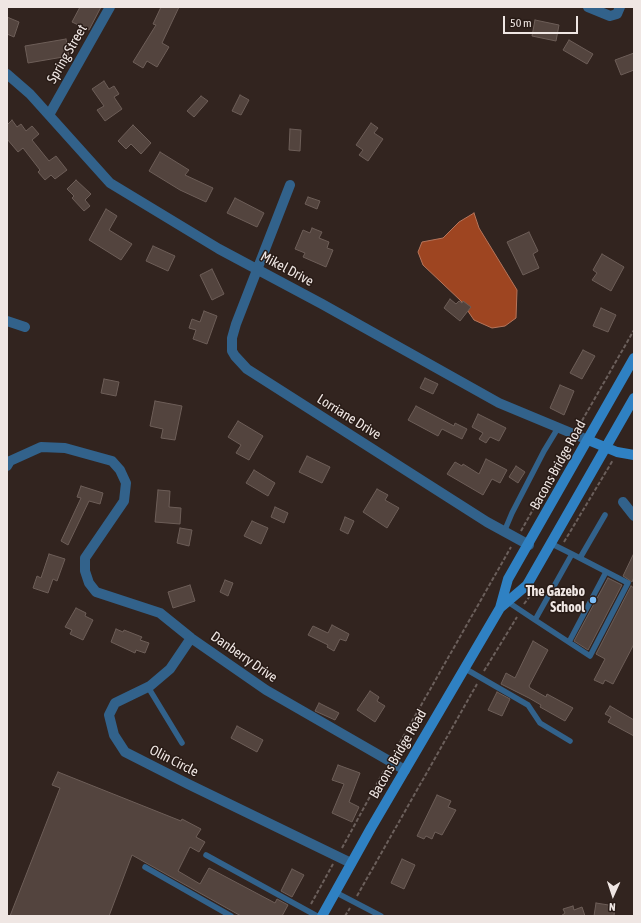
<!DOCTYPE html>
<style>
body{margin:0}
#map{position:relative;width:641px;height:923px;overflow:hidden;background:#32241f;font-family:"Asap Condensed",sans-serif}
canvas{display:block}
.frame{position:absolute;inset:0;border:8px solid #efe6e3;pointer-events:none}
.north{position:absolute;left:593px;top:875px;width:40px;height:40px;-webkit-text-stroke:3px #281b16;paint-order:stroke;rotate:183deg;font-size:11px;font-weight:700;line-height:16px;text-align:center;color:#efe6e3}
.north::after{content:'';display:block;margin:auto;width:14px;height:18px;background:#efe6e3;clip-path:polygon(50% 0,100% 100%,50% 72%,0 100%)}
.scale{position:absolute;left:503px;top:16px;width:75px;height:18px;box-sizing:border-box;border:2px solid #efe6e3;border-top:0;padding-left:5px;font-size:12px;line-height:14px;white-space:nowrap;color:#efe6e3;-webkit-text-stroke:3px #281b16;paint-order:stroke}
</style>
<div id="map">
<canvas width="641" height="923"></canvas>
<div class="frame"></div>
<div class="north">N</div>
<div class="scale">50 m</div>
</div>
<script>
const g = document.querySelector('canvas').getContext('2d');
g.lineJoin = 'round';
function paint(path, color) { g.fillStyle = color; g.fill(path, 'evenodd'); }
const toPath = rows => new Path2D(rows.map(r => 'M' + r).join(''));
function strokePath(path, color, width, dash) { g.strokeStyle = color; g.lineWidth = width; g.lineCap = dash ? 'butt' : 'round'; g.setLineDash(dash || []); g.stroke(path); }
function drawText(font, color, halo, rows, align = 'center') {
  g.font = font + ' "Asap Condensed",sans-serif'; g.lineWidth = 3; g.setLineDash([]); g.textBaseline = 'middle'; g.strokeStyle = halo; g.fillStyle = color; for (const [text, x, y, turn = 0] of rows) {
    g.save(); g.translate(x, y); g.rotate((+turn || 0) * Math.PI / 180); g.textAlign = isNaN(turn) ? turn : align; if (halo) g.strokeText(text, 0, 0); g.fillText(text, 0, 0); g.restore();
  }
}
const water = toPath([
 [474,213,479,228,517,290,516,318,505,326,492,328,474,320,461,301,423,265,418,252,422,242,443,238,459,222,474,213]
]);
const building = toPath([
 [80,7,101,7,89,30,72,22,80,7],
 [161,7,179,7,162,43,169,47,157,67,147,61,143,68,133,62,156,25,153,24,161,7],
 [7,17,19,22,14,37,7,34,7,17],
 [535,20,559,25,556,41,532,36,535,20],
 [66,39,69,56,28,63,25,46,66,39],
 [569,40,593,54,587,64,563,50,569,40],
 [634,53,634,70,621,75,615,60,634,53],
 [104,81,109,89,114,86,119,94,114,97,122,109,105,121,97,110,104,106,92,89,104,81],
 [240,95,249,100,241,115,232,111,240,95],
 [201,96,208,101,194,117,187,111,201,96],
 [12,120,17,127,21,124,26,131,32,126,39,134,32,140,49,161,56,156,67,170,55,179,51,175,45,180,38,172,40,170,23,148,18,152,7,139,7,125,12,120],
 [371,123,378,128,374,133,383,139,368,161,359,155,363,150,356,145,371,123],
 [133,125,151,143,141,154,131,144,126,149,118,141,133,125],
 [290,129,301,130,300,151,289,150,290,129],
 [160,152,189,170,185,175,213,188,206,202,180,190,149,171,160,152],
 [76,180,91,194,85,200,90,206,84,211,72,198,74,196,67,189,76,180],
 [308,197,320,201,317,209,305,204,308,197],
 [235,198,264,213,257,227,227,213,235,198],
 [106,209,117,216,109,230,132,244,121,260,89,240,106,209],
 [312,228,322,232,319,238,329,242,327,248,333,250,326,267,303,257,305,253,295,249,303,230,310,233,312,228],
 [529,232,538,251,533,254,539,268,523,275,507,242,529,232],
 [153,246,175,256,168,271,146,261,153,246],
 [602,254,624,267,611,291,592,280,597,273,593,270,602,254],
 [212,269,224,294,212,300,200,275,212,269],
 [450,299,456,304,459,301,462,303,463,301,471,307,460,321,444,308,450,299],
 [601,308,616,315,608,332,593,326,601,308],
 [204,311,217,316,207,344,193,339,196,330,189,328,192,319,200,322,204,311],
 [583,350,595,356,582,379,570,373,583,350],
 [425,378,438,384,433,394,420,388,425,378],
 [104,379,119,382,116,396,101,393,104,379],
 [560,385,574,391,564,415,550,408,560,385],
 [155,401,182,406,175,440,161,438,163,429,150,426,155,401],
 [416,406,454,426,455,423,467,429,462,439,442,429,438,436,408,420,416,406],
 [478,414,506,428,499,441,490,437,486,443,479,439,483,433,472,427,478,414],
 [238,421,263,436,249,460,236,453,241,445,228,437,238,421],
 [307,456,330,467,322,483,299,472,307,456],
 [486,459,507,470,500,483,492,479,483,495,447,474,455,462,462,466,463,464,479,474,486,459],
 [516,466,525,472,518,483,509,477,516,466],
 [254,470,275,483,268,496,246,483,254,470],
 [81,486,103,493,100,504,89,501,68,545,61,541,81,498,77,497,81,486],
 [377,489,388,495,385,500,399,508,387,528,363,512,377,489],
 [158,490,170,491,169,507,181,508,180,524,155,522,158,490],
 [275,507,288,513,284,523,271,517,275,507],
 [345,517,354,521,348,534,340,530,345,517],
 [252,521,268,528,261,544,244,536,252,521],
 [180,528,192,530,189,546,177,543,180,528],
 [634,553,634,577,632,582,623,576,634,553],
 [49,554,65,559,57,581,53,579,48,593,33,588,37,576,41,578,49,554],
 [608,578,622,585,588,650,574,641,608,578],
 [225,580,233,583,228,596,220,592,225,580],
 [190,585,195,601,173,608,168,592,190,585],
 [631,586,634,588,634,644,613,684,605,680,603,684,594,680,605,659,596,654,631,586],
 [76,608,86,613,85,616,93,620,83,640,70,634,72,630,65,627,76,608],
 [332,625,349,634,346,641,340,639,334,651,327,647,328,645,308,635,313,626,328,633,332,625],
 [116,629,123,632,124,630,142,637,140,640,149,643,145,653,136,650,135,653,111,642,116,629],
 [533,641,548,650,529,686,530,688,546,697,547,694,573,708,565,721,540,707,541,705,529,698,501,684,506,673,515,678,533,641],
 [370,691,379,697,377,701,385,706,375,722,357,710,370,691],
 [497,692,510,699,502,716,488,710,497,692],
 [319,703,339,713,335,720,315,711,319,703],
 [610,706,634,720,634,736,608,722,611,717,605,714,610,706],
 [237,726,263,740,257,752,231,738,237,726],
 [338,765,360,773,349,802,359,807,352,822,332,813,344,784,332,780,338,765],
 [58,772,181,821,182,819,201,829,196,837,205,842,199,852,190,847,178,871,200,884,209,868,275,903,277,899,288,905,282,916,241,916,132,855,109,916,10,916,60,788,52,785,58,772],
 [437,795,451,801,448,807,456,810,442,835,435,832,432,839,426,836,424,839,417,836,437,795],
 [402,859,415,865,404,889,391,883,402,859],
 [292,869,304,875,292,897,281,891,292,869],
 [596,903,615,906,614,916,594,916,596,903],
 [573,906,574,910,582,907,585,916,561,916,565,913,563,909,573,906]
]);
const path = toPath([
 [579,426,634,330],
 [521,531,571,442],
 [564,542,613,460],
 [524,604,530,596],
 [484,671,517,617],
 [394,753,511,547],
 [342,848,385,769],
 [357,896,477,684],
 [311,904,333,864],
 [345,916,350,908]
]);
const lane = toPath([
 [504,532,512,513,544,451,558,428],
 [580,558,605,515],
 [508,602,535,620,572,554,552,544],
 [535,620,590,656,628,583,572,554],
 [569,642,606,572],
 [464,668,528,705,540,723,570,741],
 [148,687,182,743],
 [206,855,317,916],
 [145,867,231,916],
 [335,892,381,916]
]);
const street = toPath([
 [588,7,610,16,617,14,620,7],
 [7,74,30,94,110,183,219,249,322,304,499,403,588,440],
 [49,115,110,7],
 [290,185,236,324,232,338,232,351,235,356,247,369,487,522,529,545],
 [7,321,25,327],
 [7,466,10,461,41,447,65,448,112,461,120,470,126,483,124,501,85,558,85,571,89,583,96,592,160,613,191,638,266,690,405,770],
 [623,502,634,516],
 [191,638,170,669,150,686,115,703,109,715,114,735,125,752,188,784,351,863]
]);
const secondary = toPath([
 [588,440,617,452,634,455],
 [500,608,527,585,634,398],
 [322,916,371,828,500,608,508,579,634,358]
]);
const markers = [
 [593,600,4,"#7cbef9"]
];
const streetNames = [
 ["Spring Street",67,54,-60],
 ["Mikel Drive",287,269,28],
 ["Lorriane Drive",349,417,32],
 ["Bacons Bridge Road",558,465,-61],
 ["Danberry Drive",244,657,35],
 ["Bacons Bridge Road",398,754,-60],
 ["Olin Circle",174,761,27]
];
const poiNames = [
 ["The Gazebo",585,592],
 ["School",585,608]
];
paint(water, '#9e4521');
strokePath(water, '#b6755b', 1);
paint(building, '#53443e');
strokePath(building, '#6d5e58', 1);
strokePath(path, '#6b5f5b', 2, [4, 2]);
strokePath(lane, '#32628b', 5.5);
strokePath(street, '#32628b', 10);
strokePath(secondary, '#2f81c3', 10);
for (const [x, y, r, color] of markers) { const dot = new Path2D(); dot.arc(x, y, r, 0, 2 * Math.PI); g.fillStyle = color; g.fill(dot); strokePath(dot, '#281b16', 1.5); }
drawText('14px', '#efe6e3', '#281b16', streetNames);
drawText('bold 14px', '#efe6e3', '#281b16', poiNames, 'right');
</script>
